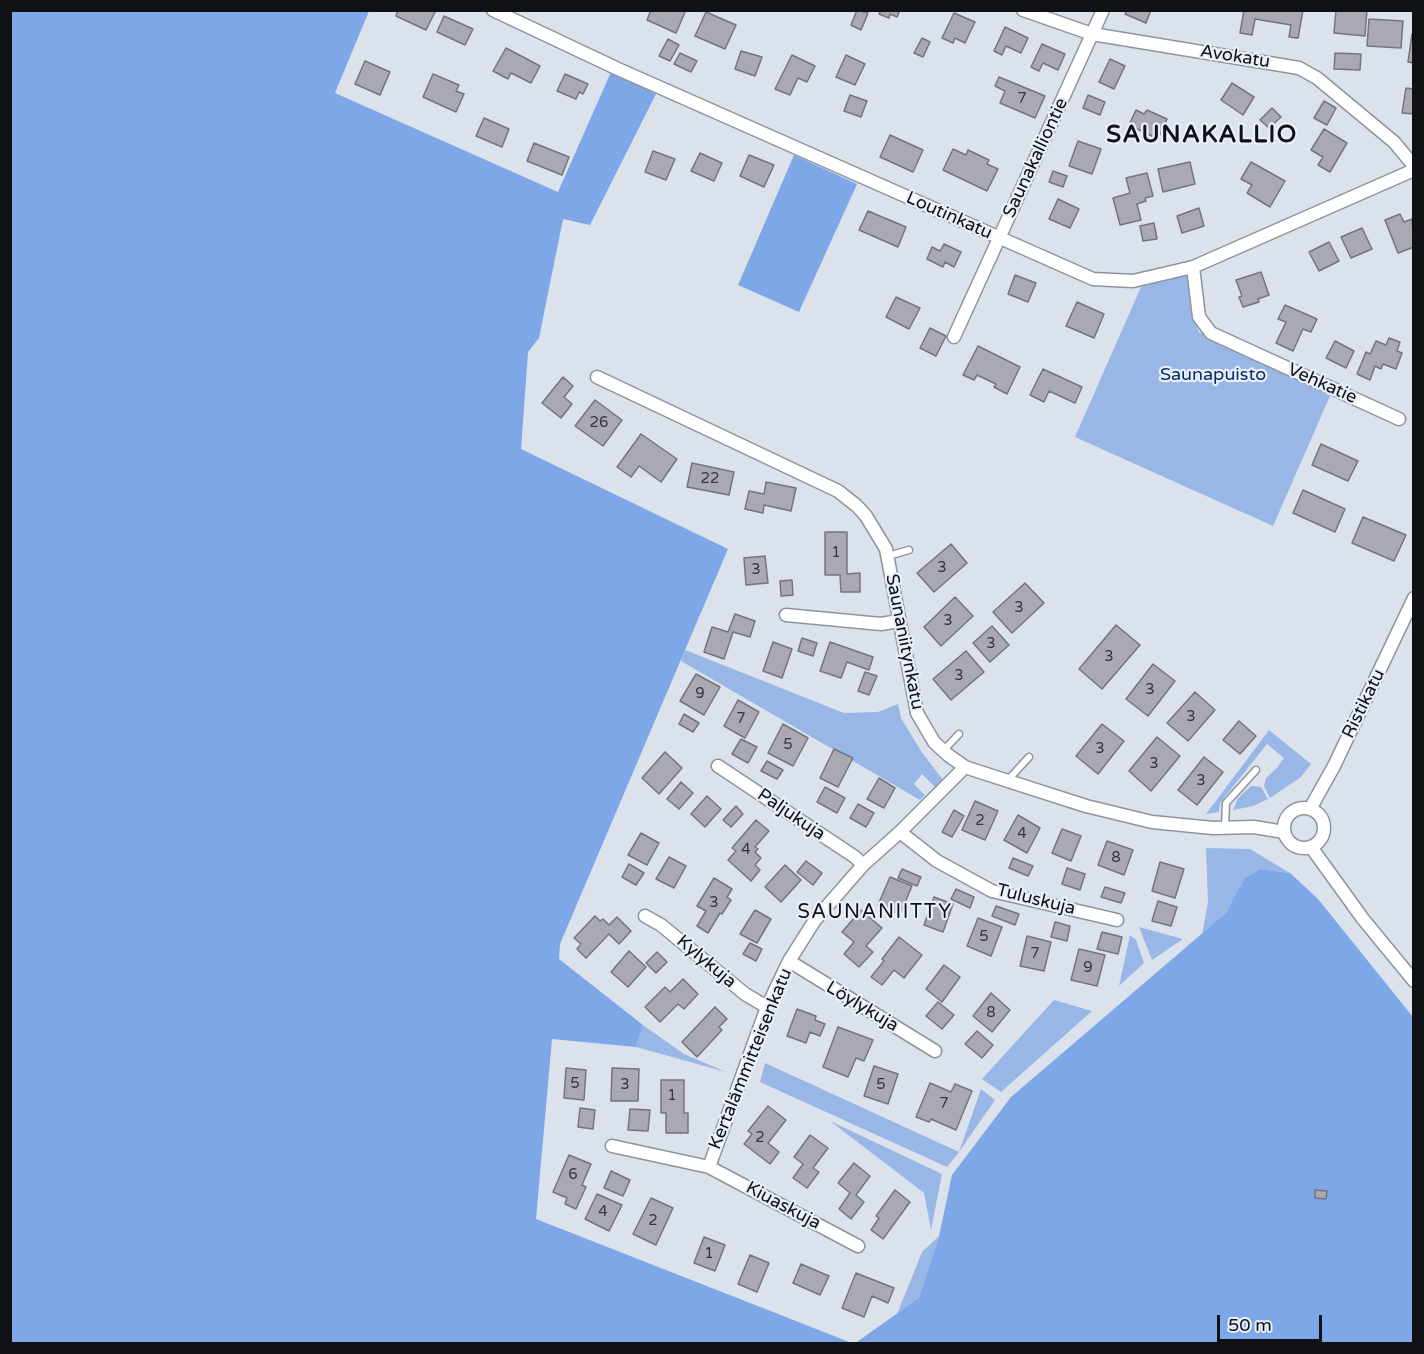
<!DOCTYPE html>
<meta charset="utf-8">
<style>
body{margin:0}
#map{position:relative;width:1424px;height:1354px;overflow:hidden;background:#dbe2ec;font-family:"Varela Round",sans-serif}
canvas{display:block}
.frame{position:absolute;inset:0;border:12px solid #0f1115;pointer-events:none}
.scale{position:absolute;left:1217px;top:1315px;width:105px;height:27px;box-sizing:border-box;border:3px solid #0f1115;border-top:0;padding-left:8px;font-size:18px;line-height:21px;white-space:nowrap;color:#0f1115;-webkit-text-stroke:4px #e8effa;paint-order:stroke}
</style>
<div id="map">
<canvas width="1424" height="1354"></canvas>
<div class="frame"></div>
<div class="scale">50 m</div>
</div>
<script>
const g = document.querySelector('canvas').getContext('2d');
g.lineJoin = 'round';
function paint(path, color) { g.fillStyle = color; g.fill(path, 'evenodd'); }
const toPath = rows => new Path2D(rows.map(r => 'M' + r).join(''));
function strokePath(path, color, width, dash) { g.strokeStyle = color; g.lineWidth = width; g.lineCap = dash ? 'butt' : 'round'; g.setLineDash(dash || []); g.stroke(path); }
function drawText(font, color, halo, rows, align = 'center') {
  g.font = font + ' "Varela Round",sans-serif'; g.lineWidth = 4.5; g.setLineDash([]); g.textBaseline = 'middle'; g.strokeStyle = halo; g.fillStyle = color; for (const [text, x, y, turn = 0] of rows) {
    g.save(); g.translate(x, y); g.rotate((+turn || 0) * Math.PI / 180); g.textAlign = isNaN(turn) ? turn : align; if (halo) g.strokeText(text, 0, 0); g.fillText(text, 0, 0); g.restore();
  }
}
const green = toPath([
 [1187,275,1193,319,1199,332,1330,396,1273,526,1075,437,1141,287],
 [685,650,844,713,878,712,898,704,901,718,921,751,943,780,936,788,922,774,914,784,925,795,920,800,681,661],
 [1269,730,1311,764,1301,777,1270,798,1264,786,1266,778,1277,768,1284,758,1267,744,1220,803,1219,812,1206,814],
 [1251,786,1261,787,1268,799,1253,806,1233,810,1238,798],
 [1206,848,1250,849,1290,873,1260,869,1246,878,1226,913,1202,935,1208,902],
 [1139,927,1183,939,1152,960],
 [1130,935,1136,940,1144,963,1119,986],
 [1054,1000,1092,1011,1001,1092,982,1079],
 [643,1025,684,1054,726,1072,636,1047],
 [765,1063,959,1152,981,1089,995,1100,959,1152,947,1167,760,1082],
 [830,1121,942,1174,931,1230,924,1193],
 [939,1236,919,1298,897,1314,922,1252]
]);
const forest = toPath([
 [10,11,369,11,335,93,558,192,611,72,656,94,590,225,563,219,539,338,528,352,521,449,728,549,560,944,559,959,643,1025,636,1047,552,1039,536,1219,852,1343,11,1343],
 [794,155,857,184,799,312,738,285],
 [1260,869,1290,873,1318,899,1413,1017,1413,1343,854,1344,919,1298,939,1236,952,1175,1011,1097,1226,913,1245,878]
]);
const building = toPath([
 [398,10,436,10,426,30,396,16,398,10],
 [651,10,686,10,676,33,647,20,651,10],
 [857,10,868,13,861,30,851,25,857,10],
 [881,10,900,10,897,17,890,14,889,18,879,14,881,10],
 [1127,10,1151,10,1146,23,1125,14,1127,10],
 [1244,10,1303,10,1298,38,1289,37,1291,25,1255,19,1252,35,1240,33,1244,10],
 [1336,10,1367,10,1365,36,1334,33,1336,10],
 [706,12,736,25,725,49,695,36,706,12],
 [954,13,975,22,965,43,955,38,953,43,942,38,954,13],
 [444,16,473,29,465,45,437,32,444,16],
 [1369,19,1403,21,1401,48,1367,46,1369,19],
 [1005,27,1028,38,1021,53,1006,46,1002,55,994,51,1005,27],
 [1412,34,1414,35,1414,63,1408,62,1412,34],
 [922,38,930,42,923,57,914,53,922,38],
 [668,39,679,45,670,61,659,56,668,39],
 [1042,44,1065,54,1058,70,1043,63,1039,71,1031,67,1042,44],
 [506,48,540,66,531,83,511,73,508,79,493,71,506,48],
 [741,51,762,57,755,76,735,69,741,51],
 [680,53,697,61,691,72,674,64,680,53],
 [1335,53,1361,54,1360,70,1334,69,1335,53],
 [792,55,815,66,807,82,798,78,790,95,775,89,792,55],
 [846,55,865,64,855,85,836,77,846,55],
 [1110,59,1125,66,1114,89,1099,82,1110,59],
 [365,61,390,72,380,95,355,84,365,61],
 [433,74,459,85,456,91,464,94,456,112,423,97,433,74],
 [565,74,588,84,583,94,579,92,576,99,557,91,565,74],
 [999,77,1045,96,1035,118,1000,103,1005,91,995,86,999,77],
 [1232,83,1254,97,1243,115,1221,100,1232,83],
 [1406,88,1414,89,1414,114,1402,113,1406,88],
 [850,95,867,101,861,117,844,111,850,95],
 [1088,95,1105,102,1100,115,1083,108,1088,95],
 [1324,101,1336,108,1327,125,1314,118,1324,101],
 [1272,108,1281,117,1269,128,1260,120,1272,108],
 [1136,110,1144,114,1147,110,1167,119,1158,139,1129,125,1136,110],
 [484,118,509,129,502,147,476,136,484,118],
 [1324,129,1347,143,1330,172,1318,165,1323,157,1311,150,1324,129],
 [890,135,923,150,913,172,880,157,890,135],
 [1078,141,1101,149,1092,174,1069,166,1078,141],
 [534,143,569,157,562,175,527,161,534,143],
 [953,149,966,155,968,150,989,160,987,164,998,169,987,191,943,170,953,149],
 [653,151,675,159,666,180,645,172,653,151],
 [700,153,722,163,714,181,691,171,700,153],
 [749,155,774,165,764,187,740,176,749,155],
 [1190,162,1195,184,1163,192,1158,169,1190,162],
 [1251,162,1285,181,1270,207,1247,193,1252,185,1241,179,1251,162],
 [1053,171,1067,176,1063,187,1049,182,1053,171],
 [1147,173,1153,196,1145,198,1146,201,1137,204,1141,220,1120,225,1113,198,1130,193,1126,178,1147,173],
 [1058,199,1079,209,1070,228,1049,219,1058,199],
 [1199,208,1204,226,1182,233,1177,216,1199,208],
 [868,211,906,227,898,247,859,230,868,211],
 [1400,214,1404,222,1412,219,1414,247,1398,253,1385,220,1400,214],
 [1154,223,1157,239,1143,241,1140,226,1154,223],
 [1362,228,1372,249,1351,258,1341,237,1362,228],
 [1329,242,1339,261,1319,271,1309,252,1329,242],
 [944,244,961,252,954,267,945,262,943,267,927,259,932,247,940,251,944,244],
 [1261,272,1269,295,1258,299,1259,302,1243,307,1239,297,1242,296,1236,280,1261,272],
 [1015,275,1036,283,1028,302,1008,294,1015,275],
 [896,297,920,308,909,329,886,317,896,297],
 [1077,302,1104,314,1094,338,1066,326,1077,302],
 [1285,305,1317,319,1311,332,1303,329,1293,351,1276,343,1286,322,1278,319,1285,305],
 [930,328,946,336,936,356,920,348,930,328],
 [1389,338,1400,342,1397,351,1402,353,1396,369,1383,364,1381,369,1375,366,1370,380,1357,374,1366,352,1370,354,1376,341,1386,345,1389,338],
 [1335,341,1354,351,1346,368,1326,358,1335,341],
 [978,346,1020,367,1007,394,994,387,996,384,977,375,974,380,963,375,978,346],
 [1043,369,1082,387,1075,403,1049,391,1044,402,1030,395,1043,369],
 [563,377,573,386,564,397,572,404,561,418,542,403,563,377],
 [595,400,622,420,603,446,575,426,595,400],
 [641,434,677,459,661,482,639,466,631,477,617,467,641,434],
 [1321,444,1358,461,1348,481,1312,465,1321,444],
 [692,463,734,472,729,495,687,487,692,463],
 [766,482,796,488,791,511,764,505,763,513,745,509,749,491,764,494,766,482],
 [1303,490,1345,509,1335,532,1293,513,1303,490],
 [1363,517,1406,535,1394,561,1352,543,1363,517],
 [825,532,847,532,847,574,860,573,860,592,841,592,840,575,825,575,825,532],
 [951,544,967,563,934,592,917,573,951,544],
 [765,556,768,583,746,585,744,558,765,556],
 [792,580,793,595,781,596,780,581,792,580],
 [1025,583,1044,603,1012,633,993,612,1025,583],
 [955,597,973,616,941,646,924,627,955,597],
 [735,614,755,621,750,637,733,632,724,659,704,652,712,627,728,632,735,614],
 [1116,625,1140,645,1102,689,1079,669,1116,625],
 [992,626,1009,645,990,662,973,643,992,626],
 [802,638,817,643,813,656,798,651,802,638],
 [773,642,792,649,782,678,763,671,773,642],
 [830,642,873,657,869,670,847,662,841,678,820,671,830,642],
 [966,651,984,672,951,700,933,679,966,651],
 [1153,664,1175,681,1148,716,1126,699,1153,664],
 [865,672,877,676,869,695,858,691,865,672],
 [696,674,720,687,704,715,680,701,696,674],
 [1195,692,1215,710,1188,741,1167,723,1195,692],
 [738,700,759,712,745,738,724,726,738,700],
 [684,714,699,723,693,732,679,724,684,714],
 [1239,721,1256,736,1240,754,1223,740,1239,721],
 [783,724,808,738,793,766,768,753,783,724],
 [1102,724,1124,741,1098,774,1076,756,1102,724],
 [1157,737,1180,756,1151,791,1129,771,1157,737],
 [741,739,757,747,748,763,732,754,741,739],
 [834,749,853,758,838,787,820,778,834,749],
 [665,752,682,768,659,794,642,778,665,752],
 [1204,757,1223,772,1197,805,1178,790,1204,757],
 [767,761,783,770,777,779,761,771,767,761],
 [879,778,895,788,884,808,867,799,879,778],
 [681,782,693,793,679,809,667,799,681,782],
 [825,787,845,798,837,813,817,802,825,787],
 [707,796,721,809,705,827,691,814,707,796],
 [975,801,998,811,985,840,962,830,975,801],
 [858,804,874,813,866,827,850,818,858,804],
 [736,806,743,814,731,827,723,820,736,806],
 [954,810,964,816,952,837,942,832,954,810],
 [1018,815,1040,828,1027,853,1004,840,1018,815],
 [756,820,769,831,755,847,758,849,755,852,761,858,755,865,760,870,751,881,728,860,736,851,732,848,756,820],
 [1062,829,1081,836,1071,861,1052,853,1062,829],
 [641,833,659,843,647,865,628,855,641,833],
 [1107,841,1133,850,1124,875,1098,865,1107,841],
 [669,857,686,866,674,888,656,879,669,857],
 [1013,858,1033,866,1028,876,1009,868,1013,858],
 [806,861,822,873,813,885,797,872,806,861],
 [1160,862,1184,869,1175,898,1152,891,1160,862],
 [629,864,644,873,636,885,622,877,629,864],
 [785,865,801,880,781,902,765,887,785,865],
 [1067,868,1085,874,1080,890,1062,884,1067,868],
 [902,869,921,877,917,886,898,878,902,869],
 [890,877,912,886,900,914,878,905,890,877],
 [714,878,732,889,727,897,731,900,722,914,720,913,708,933,697,926,706,911,697,906,714,878],
 [1105,887,1125,893,1121,903,1101,897,1105,887],
 [956,889,974,897,970,908,951,899,956,889],
 [934,897,953,904,943,932,924,925,934,897],
 [1158,901,1177,907,1171,926,1152,921,1158,901],
 [996,906,1019,914,1015,925,992,916,996,906],
 [755,910,771,919,757,943,740,934,755,910],
 [861,910,882,928,866,946,873,952,859,967,844,954,854,942,842,932,861,910],
 [595,916,600,921,603,919,609,925,617,917,631,931,619,944,609,934,586,958,577,949,581,944,574,938,595,916],
 [978,918,1002,927,991,956,967,946,978,918],
 [1055,922,1070,926,1067,941,1051,937,1055,922],
 [1102,932,1122,937,1118,954,1097,949,1102,932],
 [1027,936,1051,942,1044,971,1020,966,1027,936],
 [899,937,922,955,904,978,894,970,882,985,871,977,884,961,882,959,899,937],
 [750,943,762,949,756,961,743,954,750,943],
 [1079,949,1105,955,1097,986,1071,980,1079,949],
 [629,951,646,967,628,987,611,972,629,951],
 [657,952,667,962,656,973,646,963,657,952],
 [944,965,960,977,942,1002,926,989,944,965],
 [683,979,698,994,684,1009,678,1004,660,1022,645,1007,665,987,670,992,683,979],
 [991,993,1010,1010,992,1032,973,1016,991,993],
 [938,1002,954,1015,942,1029,926,1016,938,1002],
 [715,1007,727,1019,719,1027,722,1030,697,1057,682,1042,715,1007],
 [797,1009,816,1016,815,1020,825,1024,820,1036,810,1032,806,1043,787,1036,797,1009],
 [838,1027,873,1040,864,1061,856,1058,848,1077,823,1067,838,1027],
 [977,1031,993,1045,982,1058,965,1044,977,1031],
 [874,1066,898,1074,888,1104,864,1096,874,1066],
 [566,1068,586,1070,584,1100,564,1098,566,1068],
 [612,1068,639,1069,638,1101,611,1101,612,1068],
 [661,1080,684,1080,684,1113,688,1113,688,1133,666,1133,666,1113,661,1113,661,1080],
 [930,1083,951,1092,955,1084,972,1091,956,1130,931,1119,929,1122,916,1117,930,1083],
 [768,1106,786,1120,768,1143,779,1152,770,1164,744,1144,752,1134,748,1131,768,1106],
 [580,1108,595,1110,593,1129,578,1127,580,1108],
 [630,1109,650,1110,648,1131,628,1130,630,1109],
 [810,1135,828,1148,813,1168,819,1172,807,1188,793,1178,803,1164,794,1157,810,1135],
 [569,1155,591,1164,582,1185,586,1187,576,1209,565,1204,567,1198,553,1192,569,1155],
 [854,1163,870,1176,856,1195,864,1202,851,1219,839,1209,850,1193,838,1183,854,1163],
 [611,1171,630,1180,623,1196,604,1188,611,1171],
 [895,1190,910,1202,883,1239,871,1230,879,1218,876,1216,895,1190],
 [1315,1190,1327,1191,1326,1199,1315,1198,1315,1190],
 [597,1194,622,1205,609,1231,585,1219,597,1194],
 [651,1198,673,1208,656,1245,633,1234,651,1198],
 [704,1237,725,1245,715,1271,694,1263,704,1237],
 [750,1255,769,1263,757,1292,738,1284,750,1255],
 [801,1264,829,1276,820,1295,793,1283,801,1264],
 [856,1273,894,1288,888,1303,872,1296,864,1317,842,1308,856,1273]
]);
const service = toPath([
 [888,556,909,550],
 [944,750,959,734],
 [1008,780,1029,757],
 [1225,827,1226,803,1256,770]
]);
const minor = toPath([
 [493,10,618,69,1093,279,1133,281,1193,267,1414,170],
 [1023,10,1092,34,1299,68,1317,78,1394,142,1414,166],
 [1193,267,1199,317,1211,333,1399,419],
 [954,337,1103,10],
 [597,377,838,491,857,506,866,516,886,549,917,713,934,742,948,755,965,767,977,771,1086,806,1152,822,1213,828,1254,827,1284,832],
 [786,615,881,624,899,621],
 [718,766,855,857,863,865],
 '1284 828a20 20 0 1 1 40 0a20 20 0 1 1-40 0Z',
 [1310,809,1334,766,1414,598],
 [900,832,937,861,992,891,1117,920],
 [1311,847,1363,919,1414,981],
 [645,916,661,925,745,994,767,1007],
 [789,961,935,1051],
 [612,1146,709,1167,858,1246],
 [709,1167,767,1007,789,961,815,920,863,865,900,832,965,767]
]);
const numberNames = [
 ["7",1022,99],
 ["26",599,423],
 ["22",710,479],
 ["1",836,553],
 ["3",942,568],
 ["3",756,570],
 ["3",1019,608],
 ["3",948,621],
 ["3",991,644],
 ["3",1109,657],
 ["3",959,676],
 ["3",1150,690],
 ["9",700,694],
 ["3",1191,717],
 ["7",741,719],
 ["5",788,745],
 ["3",1100,749],
 ["3",1154,764],
 ["3",1201,781],
 ["2",980,821],
 ["4",1022,834],
 ["4",746,850],
 ["8",1116,858],
 ["3",714,903],
 ["5",984,937],
 ["7",1035,954],
 ["9",1088,968],
 ["8",991,1013],
 ["5",575,1084],
 ["3",625,1085],
 ["5",881,1085],
 ["1",672,1096],
 ["7",944,1104],
 ["2",760,1138],
 ["6",573,1175],
 ["4",603,1212],
 ["2",653,1221],
 ["1",709,1254]
];
const streetNames = [
 ["Avokatu",1235,57,9],
 ["Saunakalliontie",1036,158,-65],
 ["Loutinkatu",949,216,24],
 ["Vehkatie",1322,384,24],
 ["Saunaniitynkatu",904,642,79],
 ["Ristikatu",1364,704,-64],
 ["Paljukuja",791,815,34],
 ["Tuluskuja",1036,900,14],
 ["Kylykuja",706,962,40],
 ["Löylykuja",862,1007,31],
 ["Kertalämmitteisenkatu",751,1059,-68],
 ["Kiuaskuja",783,1206,28]
];
const parkNames = [
 ["Saunapuisto",1213,375]
];
const neighbourhoodNames = [
 ["SAUNANIITTY",875,913]
];
const districtNames = [
 ["SAUNAKALLIO",1202,136]
];
paint(green, '#99b7e6');
paint(forest, '#7ea7e7');
paint(building, '#a9a8b3');
strokePath(building, '#75747e', 1.5);
strokePath(service, '#8e949e', 9);
strokePath(minor, '#8e949e', 15);
strokePath(service, '#fff', 6);
strokePath(minor, '#fff', 12);
drawText('15px', '#36373c', null, numberNames);
drawText('18px', '#0f1115', '#e8effa', streetNames);
drawText('18px', '#072d65', '#e8effa', parkNames);
g.letterSpacing = '1.5px';
drawText('20px', '#0f1115', '#e8effa', neighbourhoodNames);
g.letterSpacing = '0px';
g.letterSpacing = '1.5px';
drawText('bold 24px', '#0f1115', '#e8effa', districtNames);
g.letterSpacing = '0px';
</script>
